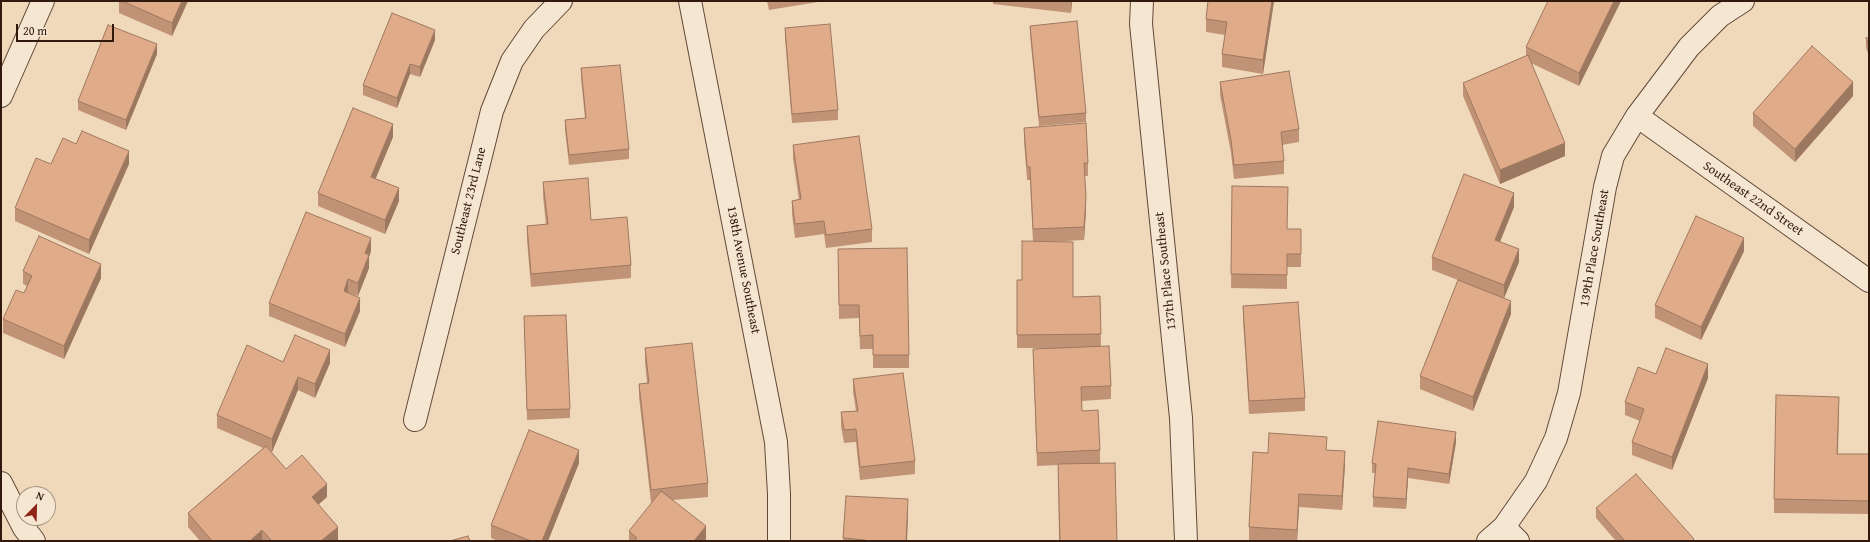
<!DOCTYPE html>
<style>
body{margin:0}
#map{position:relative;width:1870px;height:542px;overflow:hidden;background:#f0d9ba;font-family:"Gentium Book Plus",serif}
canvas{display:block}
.frame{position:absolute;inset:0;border:2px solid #31190e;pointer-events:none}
.north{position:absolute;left:16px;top:486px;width:40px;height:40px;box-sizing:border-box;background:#f5e6d2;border:1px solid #a79484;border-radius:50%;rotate:23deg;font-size:11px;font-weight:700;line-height:16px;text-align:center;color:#31190e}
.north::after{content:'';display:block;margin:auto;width:14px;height:18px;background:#8f2418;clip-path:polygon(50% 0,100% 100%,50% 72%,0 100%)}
.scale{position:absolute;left:16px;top:24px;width:98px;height:18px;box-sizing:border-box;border:2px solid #31190e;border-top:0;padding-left:5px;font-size:12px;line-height:14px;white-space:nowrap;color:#31190e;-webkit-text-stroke:3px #f5e6d2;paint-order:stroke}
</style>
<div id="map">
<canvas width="1870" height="542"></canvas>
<div class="frame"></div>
<div class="north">N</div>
<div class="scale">20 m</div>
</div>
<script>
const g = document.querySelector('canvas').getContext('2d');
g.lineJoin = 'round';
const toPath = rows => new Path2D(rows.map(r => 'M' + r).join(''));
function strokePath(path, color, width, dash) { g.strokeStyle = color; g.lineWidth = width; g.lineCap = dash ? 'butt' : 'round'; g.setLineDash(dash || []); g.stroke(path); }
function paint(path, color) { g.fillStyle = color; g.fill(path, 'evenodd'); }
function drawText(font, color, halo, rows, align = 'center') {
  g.font = font + ' "Gentium Book Plus",serif'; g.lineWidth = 3; g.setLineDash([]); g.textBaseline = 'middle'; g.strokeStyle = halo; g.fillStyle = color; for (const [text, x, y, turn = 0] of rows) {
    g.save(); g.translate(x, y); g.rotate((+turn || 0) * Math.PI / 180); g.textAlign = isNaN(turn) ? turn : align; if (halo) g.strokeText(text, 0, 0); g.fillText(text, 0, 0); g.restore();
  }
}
const minor = toPath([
 [690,1,776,442,779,494,779,541],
 [1142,1,1141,24,1181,418,1186,541],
 [1,96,43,1],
 [1637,116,1869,281],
 [415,420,492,111,512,61,534,29,561,1],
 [1,483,24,528,34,541],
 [1504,527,1536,481,1556,438,1569,393,1605,187,1613,156,1637,116,1689,47,1720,16,1743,1],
 [1488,541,1504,527,1518,541]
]);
const wall = toPath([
 [119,1,188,1,172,36,119,13],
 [767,1,824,1,769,10],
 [993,1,1072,1,1071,13,993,4],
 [1274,1,1263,74,1222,67,1222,54,1225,35,1206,32,1206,19],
 [1621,1,1579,86,1531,63,1565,156,1500,184,1463,96,1463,83,1526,56,1526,47],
 [1030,26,1086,113,1086,122,1039,126,1030,35],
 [785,28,838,110,838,120,792,123,785,38],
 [1866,38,1869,38,1869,56,1866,48],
 [435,40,420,77,410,74,397,108,363,95,363,85],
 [157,54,126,130,78,110,78,101],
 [581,68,629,149,629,159,569,165,565,130,565,120,585,118,581,78],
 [1220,82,1299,129,1299,142,1282,145,1284,161,1284,174,1234,179,1231,153,1220,95],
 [1853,96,1795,162,1753,126,1753,113],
 [1024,128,1088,163,1088,176,1084,176,1086,210,1084,240,1048,242,1073,297,1100,296,1101,346,1111,386,1111,399,1082,401,1082,411,1100,450,1100,463,1117,541,1059,541,1058,465,1037,466,1033,349,1053,348,1017,348,1017,280,1022,280,1033,242,1030,180,1027,180,1024,141],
 [393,137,375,179,399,201,385,234,318,206,318,193],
 [76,144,129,164,89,254,15,221,15,208],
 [793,145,872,229,872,242,826,248,824,234,795,238,792,214,792,201,799,200,793,158],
 [543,182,591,220,631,265,631,278,531,287,527,240,527,226,546,225,543,196],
 [1232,186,1287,229,1301,229,1301,267,1287,267,1287,289,1231,288],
 [1514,207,1500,242,1519,262,1504,298,1511,314,1473,411,1420,389,1420,376,1458,280,1432,270,1432,257],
 [838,249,909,355,909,368,873,368,873,349,860,349,859,318,839,319],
 [371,251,369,257,369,268,358,296,348,293,360,311,345,347,269,316,269,303],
 [1744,251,1701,340,1655,318,1655,305],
 [23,271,101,278,64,359,3,333,3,319,24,293,27,286,23,284],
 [1243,306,1305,398,1305,411,1249,414,1243,319],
 [524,316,570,409,570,418,527,420],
 [645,348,708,483,708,497,673,500,706,539,704,541,629,541,629,531,652,503,651,503,639,397,639,384,647,383,645,362],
 [283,362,330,363,315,398,298,390,272,452,271,452,286,469,327,497,318,505,338,540,336,541,200,541,188,527,188,513,263,448,217,428,217,415],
 [1656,374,1708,378,1672,470,1632,455,1632,442,1640,421,1625,415,1625,402],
 [853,379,915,461,915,474,860,480,856,442,844,443,841,426,841,412,856,411,853,392],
 [1839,410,1838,454,1869,454,1869,514,1774,513,1774,499],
 [1456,442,1449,484,1408,478,1406,509,1373,507,1373,497,1375,473,1372,473,1372,463],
 [1327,450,1345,464,1342,510,1299,507,1297,541,1263,541,1249,540,1249,527,1268,453],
 [579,463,548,541,498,541,491,538,491,525],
 [846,496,908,509,907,541,843,541],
 [1596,508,1694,541,1616,541,1596,518]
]);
const shadedWall = toPath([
 [182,1,188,1,172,36,172,23],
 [1071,1,1072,1,1071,13],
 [1272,1,1274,1,1263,74,1263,60],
 [1614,1,1621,1,1579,86,1579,73],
 [435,30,435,40,420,77,420,67],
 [157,44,157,54,126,130,126,120],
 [410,64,410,74,397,108,397,98],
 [1853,82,1853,96,1795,162,1795,149],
 [393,124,393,137,371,190,371,177],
 [1565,143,1565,156,1500,184,1500,170],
 [129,151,129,164,89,254,89,240],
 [399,188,399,201,385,234,385,220],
 [1514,193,1514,207,1495,254,1495,240],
 [1086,197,1086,210,1084,240,1084,227],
 [371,238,371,251,369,257,369,268,358,296,358,283,365,253],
 [1744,238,1744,251,1701,340,1701,327],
 [1519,249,1519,262,1504,298,1504,285],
 [101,264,101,278,64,359,64,346],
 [348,279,348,292,344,304,344,291],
 [360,298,360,311,345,347,345,334],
 [1511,301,1511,314,1473,411,1473,397],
 [330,350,330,363,315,398,315,384],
 [1708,364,1708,378,1672,470,1672,457],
 [298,377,298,390,272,452,272,439],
 [1456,432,1456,442,1449,484,1449,474],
 [579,450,579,463,548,541,542,541],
 [1345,451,1345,464,1342,510,1342,496],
 [1408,468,1408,478,1406,509,1406,499],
 [327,484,327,497,312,510,312,497],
 [1299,494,1299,507,1297,541,1297,530],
 [908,499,908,509,907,541,906,541],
 [706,526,706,539,704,541,694,541],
 [338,527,338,540,336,541,321,541],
 [262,530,262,541,250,541]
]);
const building = toPath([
 [122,1,182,1,172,23,122,1],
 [1208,1,1272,1,1263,60,1222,54,1227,22,1206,19,1208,1],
 [1548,1,1614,1,1579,73,1526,47,1548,1],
 [392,13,435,30,420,67,410,64,397,98,363,85,392,13],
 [1077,21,1086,113,1039,117,1030,26,1077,21],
 [830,24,838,110,792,114,785,28,830,24],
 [108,25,157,44,126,120,78,101,108,25],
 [1866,38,1869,38,1869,46,1866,38],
 [1812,46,1853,82,1795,149,1753,113,1812,46],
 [1528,55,1565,143,1500,170,1463,83,1528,55],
 [620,65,629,149,569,155,565,120,586,118,581,68,620,65],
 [1289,71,1299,129,1281,132,1284,161,1234,165,1231,140,1220,82,1289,71],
 [353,108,393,124,371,177,399,188,385,220,318,193,353,108],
 [1086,123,1088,163,1084,163,1086,197,1084,227,1033,229,1030,167,1027,166,1024,128,1086,123],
 [82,131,129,151,89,240,15,208,36,158,51,164,63,138,76,144,82,131],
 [859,136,872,229,826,235,824,221,795,224,792,201,801,199,793,145,859,136],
 [1464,174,1514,193,1495,240,1519,249,1504,285,1432,257,1464,174],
 [588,178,591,220,627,217,631,265,531,274,527,226,548,224,543,182,588,178],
 [1232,186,1288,187,1287,229,1301,229,1301,254,1287,254,1287,275,1231,274,1232,186],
 [306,212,371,238,365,253,369,255,358,283,348,279,344,291,360,298,345,334,269,303,306,212],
 [1696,216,1744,238,1701,327,1655,305,1696,216],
 [39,236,101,264,64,346,3,319,16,290,24,293,32,276,23,271,39,236],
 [1022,241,1073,242,1073,297,1100,296,1101,334,1017,335,1017,280,1022,280,1022,241],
 [907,248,909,355,873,355,873,335,860,336,859,305,839,305,838,249,907,248],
 [1458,280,1511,301,1473,397,1420,376,1458,280],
 [1298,302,1305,398,1249,401,1243,306,1298,302],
 [566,315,570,409,527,410,524,316,566,315],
 [295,335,330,350,315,384,298,377,272,439,217,415,247,345,283,362,295,335],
 [692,343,708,483,651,490,639,384,649,383,645,348,692,343],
 [1109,346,1111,386,1081,387,1082,411,1098,410,1100,450,1037,453,1033,349,1109,346],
 [1666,348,1708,364,1672,457,1632,442,1644,409,1625,402,1638,367,1656,374,1666,348],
 [903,373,915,461,860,467,856,429,844,430,841,412,858,411,853,379,903,373],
 [1776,395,1839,397,1837,454,1869,454,1869,501,1774,499,1776,395],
 [1378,421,1456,432,1449,474,1408,468,1406,499,1373,497,1376,464,1372,463,1378,421],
 [529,430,579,450,542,541,531,541,491,525,529,430],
 [1269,433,1327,437,1326,450,1345,451,1342,496,1299,494,1297,530,1249,527,1253,452,1268,453,1269,433],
 [266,446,286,469,302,455,327,484,312,497,338,527,321,541,272,541,262,530,250,541,212,541,188,513,266,446],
 [1115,463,1117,541,1060,541,1058,464,1115,463],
 [1636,474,1694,539,1692,541,1625,541,1596,508,1636,474],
 [661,491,706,526,694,541,634,541,637,538,629,531,661,491],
 [846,496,908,499,906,541,865,541,865,540,843,538,846,496],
 [468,536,470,541,450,541,468,536]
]);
const streetNames = [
 ["Southeast 22nd Street",1753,199,35],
 ["Southeast 23rd Lane",469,201,-76],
 ["139th Place Southeast",1595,248,-80],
 ["138th Avenue Southeast",743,270,79],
 ["137th Place Southeast",1166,271,-96]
];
strokePath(minor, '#614939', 24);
strokePath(minor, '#f5e6d2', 22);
paint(wall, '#c19376');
paint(shadedWall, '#9d7860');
paint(building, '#e0ab89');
strokePath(building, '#9d7860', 1);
drawText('13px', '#31190e', '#f5e6d2', streetNames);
</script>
